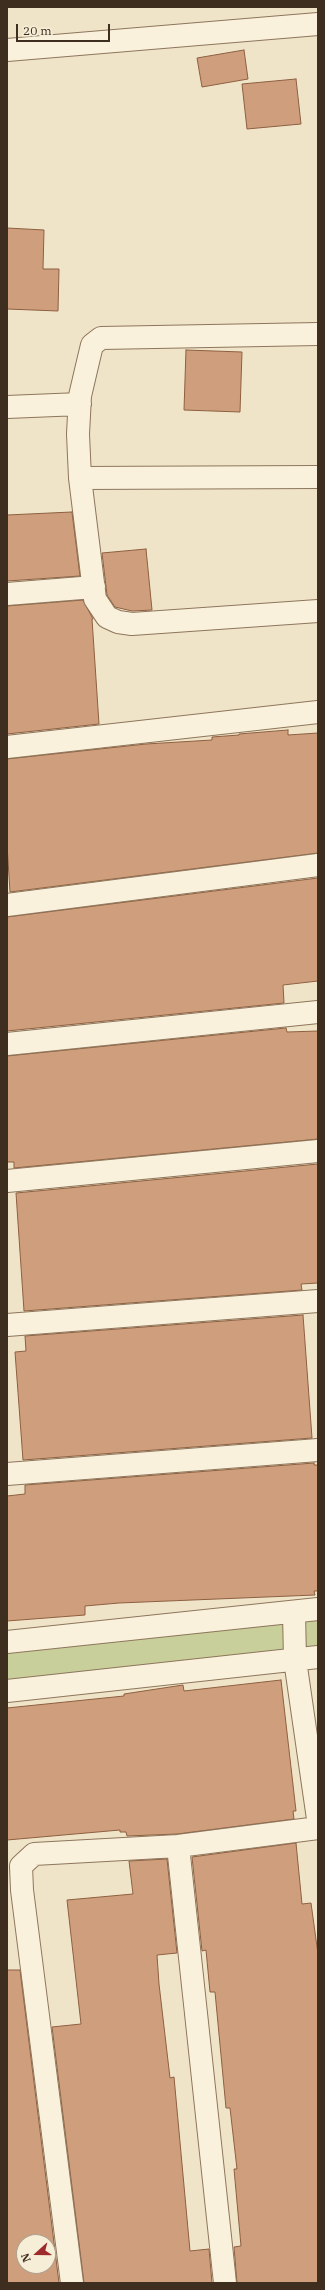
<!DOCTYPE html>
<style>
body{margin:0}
#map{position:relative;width:325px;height:2290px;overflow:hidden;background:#f0e4c8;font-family:"IBM Plex Serif",serif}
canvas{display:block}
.frame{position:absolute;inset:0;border:8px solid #3d2e20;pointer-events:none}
.north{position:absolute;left:16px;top:2234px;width:40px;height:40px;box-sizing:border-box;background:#f7eed8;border:1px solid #ada18e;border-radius:50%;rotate:249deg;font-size:11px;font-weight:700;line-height:16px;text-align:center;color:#3d2e20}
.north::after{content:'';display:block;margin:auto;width:14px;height:18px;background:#9e2a2b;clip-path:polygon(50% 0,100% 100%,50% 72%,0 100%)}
.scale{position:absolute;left:16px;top:24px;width:94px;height:18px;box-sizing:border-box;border:2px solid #3d2e20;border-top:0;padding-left:5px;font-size:12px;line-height:14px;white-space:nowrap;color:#3d2e20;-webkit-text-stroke:3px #f7eed8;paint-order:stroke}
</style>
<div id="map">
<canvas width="325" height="2290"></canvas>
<div class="frame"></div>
<div class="north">N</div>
<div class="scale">20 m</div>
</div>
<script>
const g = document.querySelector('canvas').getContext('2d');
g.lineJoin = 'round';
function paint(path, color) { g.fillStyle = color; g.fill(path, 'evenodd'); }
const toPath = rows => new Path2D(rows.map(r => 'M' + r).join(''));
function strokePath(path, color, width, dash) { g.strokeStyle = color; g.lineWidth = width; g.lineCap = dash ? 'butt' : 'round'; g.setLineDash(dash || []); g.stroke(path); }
const green = toPath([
 [318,1609,318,1657,7,1691,7,1642]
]);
const building = toPath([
 [244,50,248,79,202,87,197,58,244,50],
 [296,79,301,124,247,129,242,84,296,79],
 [7,228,44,230,43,269,59,269,58,311,7,309,7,228],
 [186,350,242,352,240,412,184,410,186,350],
 [72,512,80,576,7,581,7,515,72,512],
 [146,549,152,610,132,611,115,607,107,595,102,553,146,549],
 [83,600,93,619,92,619,99,724,7,734,7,606,83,600],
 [288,730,288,735,318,733,318,853,10,892,7,845,7,759,146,744,212,740,212,737,239,735,239,734,288,730],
 [318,878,318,981,283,985,284,1003,7,1031,7,917,318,878],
 [286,1028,287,1032,318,1031,318,1139,14,1168,14,1162,7,1162,7,1056,286,1028],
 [318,1164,318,1283,301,1284,302,1290,24,1311,16,1193,318,1164],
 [303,1315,312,1438,23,1460,15,1352,26,1351,25,1336,303,1315],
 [314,1463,314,1465,318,1465,318,1591,314,1591,315,1595,119,1603,85,1606,85,1615,7,1621,7,1496,25,1494,25,1485,314,1463],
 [281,1680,296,1811,293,1811,294,1819,177,1834,127,1836,126,1832,120,1832,120,1830,7,1840,7,1708,124,1696,124,1694,183,1685,184,1691,281,1680],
 [296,1843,302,1904,311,1903,318,1954,318,2283,237,2283,234,2247,241,2246,234,2169,237,2169,230,2108,226,2108,215,1992,210,1992,206,1950,202,1951,192,1857,296,1843],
 [167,1859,177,1953,157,1955,159,1984,170,2078,174,2077,190,2251,209,2249,212,2283,84,2283,52,2027,81,2024,67,1900,133,1894,129,1861,167,1859],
 [7,1970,20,1970,59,2283,7,2283,7,1970],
 [24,2242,48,2242,48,2266,24,2266,24,2242]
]);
const minor = toPath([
 [7,50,318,24],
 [318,334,101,338,92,345,87,366,80,396,78,434,80,478,95,599,107,617,118,622,132,624,318,611],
 [7,407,80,404],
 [80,478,318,477],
 [7,594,94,587],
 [7,747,318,712],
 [7,905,318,865],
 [7,1044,318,1012],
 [7,1181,318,1151],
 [7,1325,318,1301],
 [7,1474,318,1450],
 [294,1612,295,1660,318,1819],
 [7,1642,318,1609],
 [7,1691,318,1657],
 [178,1846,225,2283],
 [72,2283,22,1890,21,1866,34,1854,178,1846,318,1828]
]);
paint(green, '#c9cf9b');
paint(building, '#cf9f7d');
strokePath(building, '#8d5f41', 1);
strokePath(minor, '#8d765c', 24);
strokePath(minor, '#faf1dc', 22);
</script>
